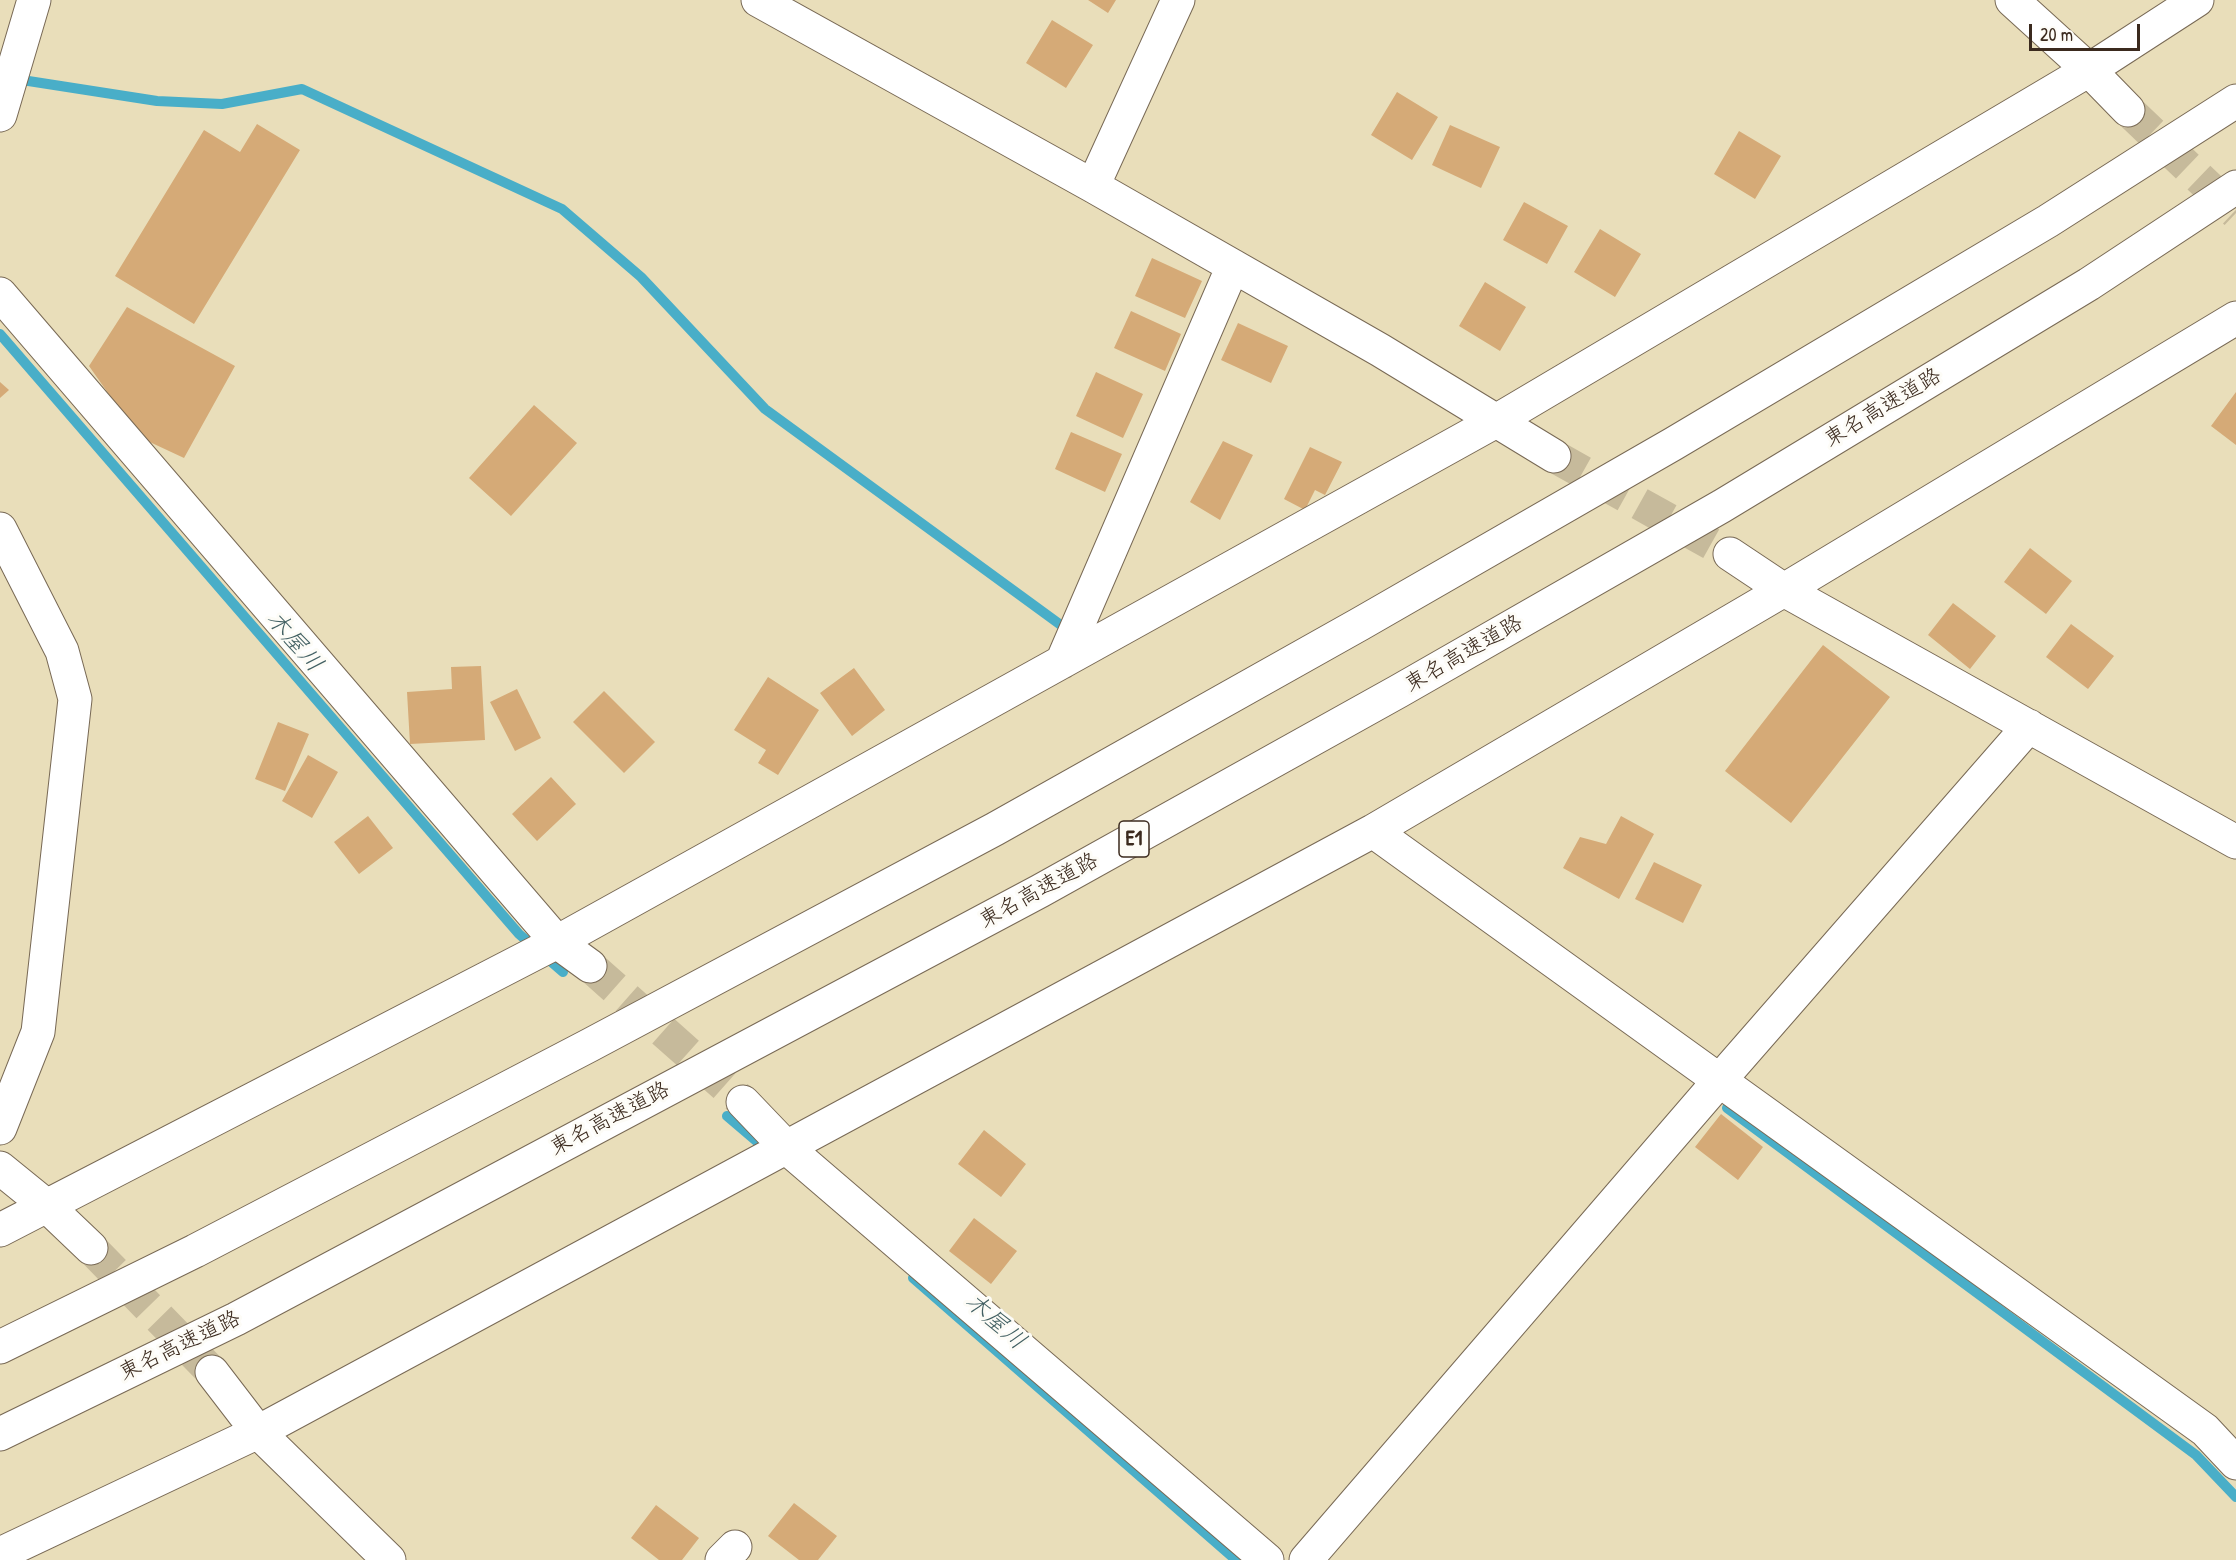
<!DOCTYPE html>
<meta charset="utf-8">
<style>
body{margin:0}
#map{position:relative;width:2236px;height:1560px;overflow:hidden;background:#e9deba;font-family:"Patrick Hand",sans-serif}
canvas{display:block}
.scale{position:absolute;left:2029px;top:24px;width:111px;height:27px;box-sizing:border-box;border:3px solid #3b2a1e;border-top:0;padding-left:8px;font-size:18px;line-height:21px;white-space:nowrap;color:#3b2a1e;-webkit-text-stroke:4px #fdfcf7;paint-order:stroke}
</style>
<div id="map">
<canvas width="2236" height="1560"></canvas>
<div class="scale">20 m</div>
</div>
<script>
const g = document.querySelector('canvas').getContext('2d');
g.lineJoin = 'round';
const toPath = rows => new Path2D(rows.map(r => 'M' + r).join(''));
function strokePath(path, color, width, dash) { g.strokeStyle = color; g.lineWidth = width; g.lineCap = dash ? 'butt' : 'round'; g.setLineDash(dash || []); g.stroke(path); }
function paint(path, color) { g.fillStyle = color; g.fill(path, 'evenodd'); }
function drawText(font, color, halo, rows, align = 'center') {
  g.font = font + ' "Patrick Hand","Klee One",sans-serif'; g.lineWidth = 6; g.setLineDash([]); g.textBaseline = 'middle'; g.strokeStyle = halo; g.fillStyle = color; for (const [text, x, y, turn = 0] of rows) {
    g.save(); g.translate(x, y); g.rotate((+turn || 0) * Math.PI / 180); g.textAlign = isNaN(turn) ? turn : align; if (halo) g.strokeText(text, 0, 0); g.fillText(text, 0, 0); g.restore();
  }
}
const stream = toPath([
 [22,80,157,101,222,104,302,89,562,209,641,277,765,409,1069,631],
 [0,334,519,934,563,972],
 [1727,1108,2196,1455,2236,1497],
 [727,1116,768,1151],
 [913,1278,1236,1560]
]);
const building = toPath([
 [1088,0,1116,0,1108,13],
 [1052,20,1093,45,1066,88,1026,63],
 [1397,92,1438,117,1412,160,1371,135],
 [257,124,300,150,194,324,115,276,204,130,240,152],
 [1450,125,1500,147,1481,188,1432,165],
 [1739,131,1781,156,1755,199,1714,174],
 [1524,202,1568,226,1547,264,1503,240],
 [1600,229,1641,254,1615,297,1574,272],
 [1152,258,1202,281,1185,318,1135,296],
 [1485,282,1526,307,1500,351,1459,326],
 [127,307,235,366,184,458,139,437,89,366],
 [1131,311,1181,334,1165,371,1114,348],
 [1238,323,1288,346,1271,383,1221,360],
 [1096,372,1143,394,1123,438,1076,416],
 [0,382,9,390,0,398],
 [2236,392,2236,445,2211,426],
 [534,405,577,443,511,516,469,478],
 [1071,432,1122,454,1105,492,1055,469],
 [1223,441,1253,455,1220,520,1190,502],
 [1310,447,1342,462,1325,495,1315,490,1305,510,1284,499],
 [2030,548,2072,581,2046,614,2004,582],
 [1953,603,1996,636,1970,669,1928,635],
 [2071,624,2114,656,2088,689,2046,657],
 [1823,645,1890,697,1791,823,1725,771],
 [481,666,485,740,410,744,407,692,452,689,451,667],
 [854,668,885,710,852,736,820,693],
 [768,677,819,710,778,775,758,763,766,750,734,730],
 [517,689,541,738,515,751,490,702],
 [604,691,655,742,624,773,573,722],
 [278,722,309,734,285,791,255,779],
 [308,755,338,772,312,818,282,801],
 [551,777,576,804,537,841,512,814],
 [368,816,393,848,359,874,334,842],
 [1621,816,1654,834,1619,899,1563,868,1580,837,1606,844],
 [1654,862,1702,885,1683,923,1635,899],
 [1721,1114,1763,1147,1738,1180,1695,1147],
 [984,1130,1026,1164,1001,1197,958,1164],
 [974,1218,1017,1251,991,1284,949,1251],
 [794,1503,837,1536,818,1560,799,1560,768,1536],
 [656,1505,699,1538,682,1560,659,1560,631,1538]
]);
const streetTunnel = toPath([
 [2128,110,2236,213],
 [1554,456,1730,554],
 [590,966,743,1102],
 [91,1248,212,1372]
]);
const street = toPath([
 [758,0,1093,186,1380,350,1554,456],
 [2012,0,2089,70,2128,110],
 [0,115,34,0],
 [1093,186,1178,0],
 [0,294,557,942,590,966],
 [0,529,62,651,75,699,38,1032,0,1128],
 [1730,554,1784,590,2236,842],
 [1062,662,1233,266],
 [1373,831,2205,1430,2236,1463],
 [743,1102,787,1148,1267,1560],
 [0,1168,48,1207,91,1248],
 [0,1230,557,942,1496,421,2089,70,2197,0],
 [212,1372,258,1432,389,1560],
 [0,1554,258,1432,1373,831,1784,590,2236,318],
 [722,1560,735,1547],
 [1306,1560,1719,1081,2029,726]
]);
const highway = toPath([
 [0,1347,195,1251,590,1045,995,829,1360,624,1673,444,2048,221,2236,101],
 [0,1434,236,1319,1040,891,1399,691,1722,506,2089,284,2236,187]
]);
const shields = [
 [1134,839,30]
];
const shieldNames = [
 ["E1",1134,839]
];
const streetNames = [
 ["東名高速道路",1883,408,-31],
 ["東名高速道路",1464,654,-30],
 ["東名高速道路",1039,891,-29],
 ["東名高速道路",610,1119,-28],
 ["東名高速道路",180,1346,-26]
];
const waterNames = [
 ["木屋川",294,642,49],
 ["木屋川",995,1322,41]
];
strokePath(stream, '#49aec8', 10);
paint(building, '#d5aa77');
strokePath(streetTunnel, '#c6ba9b', 33, [33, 16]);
strokePath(street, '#786955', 35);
strokePath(highway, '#786955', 35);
strokePath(street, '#fff', 33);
strokePath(highway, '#fff', 33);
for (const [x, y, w] of shields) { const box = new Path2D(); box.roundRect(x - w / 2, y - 18, w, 36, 4.5); g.fillStyle = '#fdfcf7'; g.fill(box); strokePath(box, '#3b2a1e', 1.5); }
drawText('bold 21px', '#3b2a1e', null, shieldNames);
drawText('22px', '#3b2a1e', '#fdfcf7', streetNames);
drawText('italic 24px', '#415f62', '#fdfcf7', waterNames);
</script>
